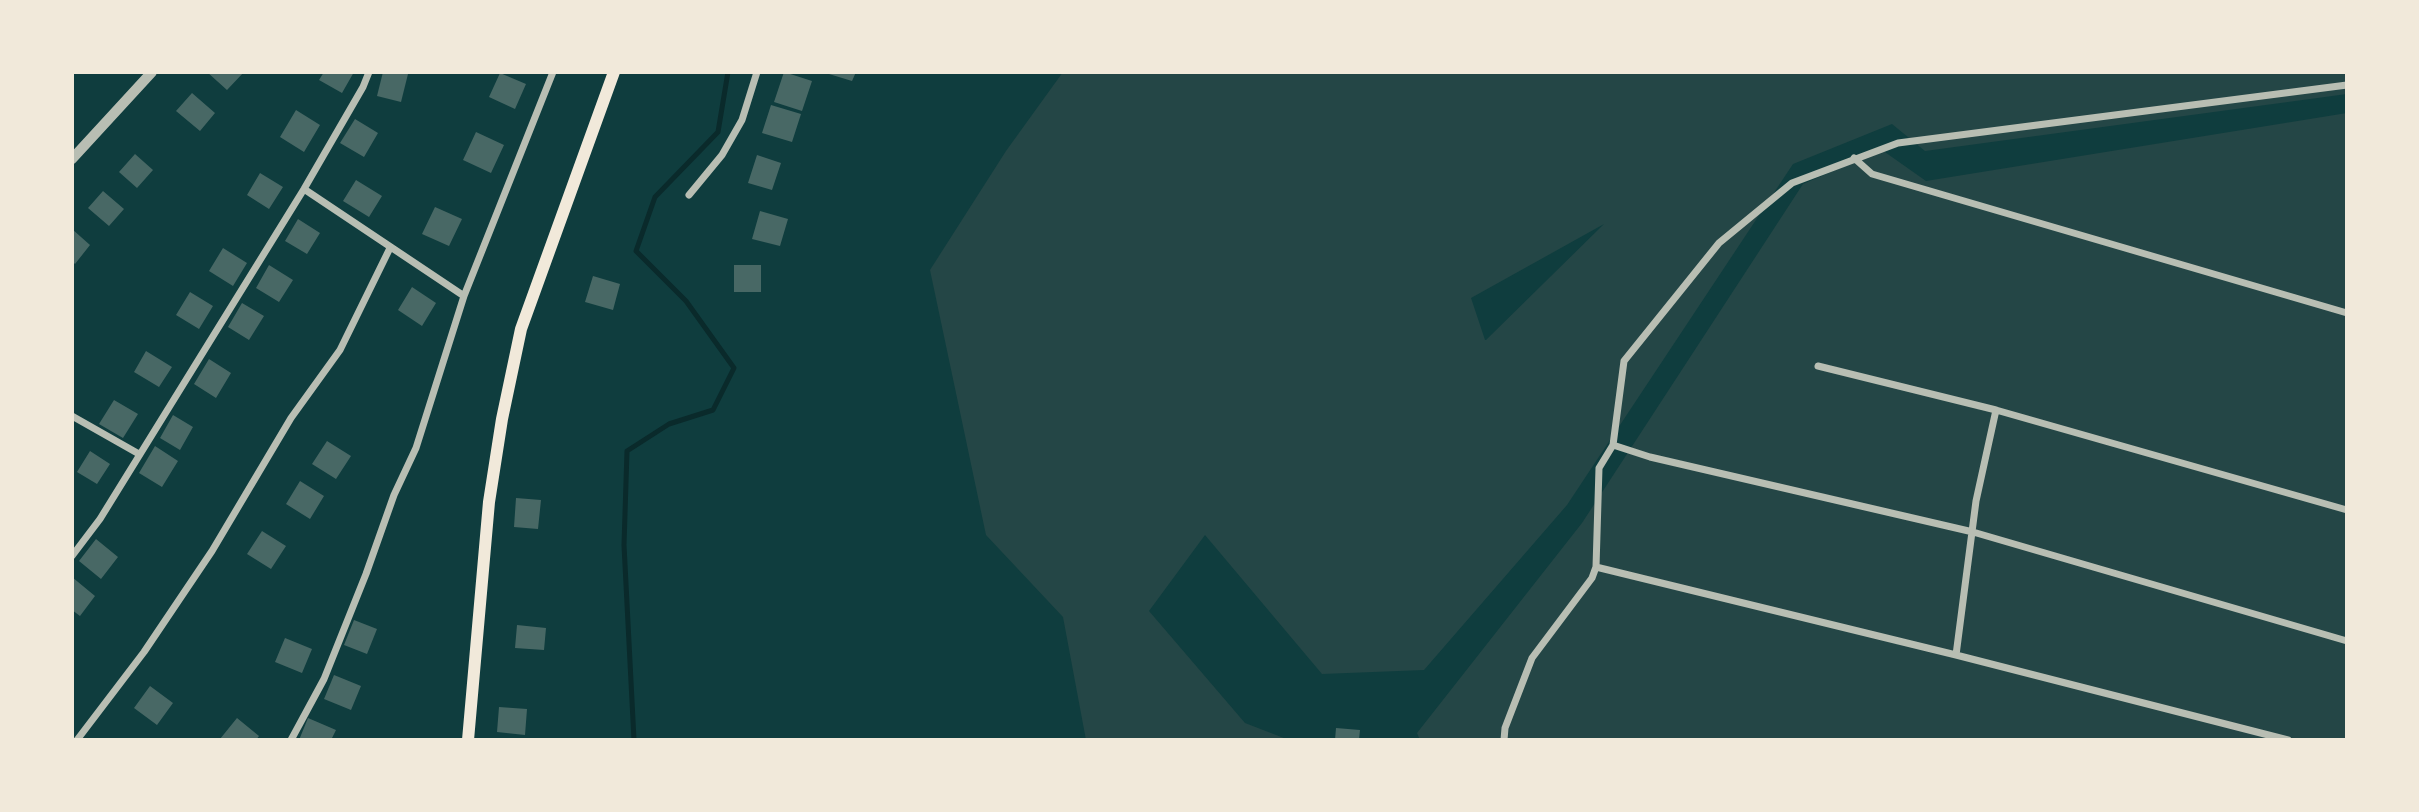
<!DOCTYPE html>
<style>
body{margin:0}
#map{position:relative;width:2419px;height:812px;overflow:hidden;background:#0f3d3e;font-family:"IBM Plex Sans",sans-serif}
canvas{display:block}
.frame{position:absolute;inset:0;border:74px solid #f1e9da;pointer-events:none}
</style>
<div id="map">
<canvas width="2419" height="812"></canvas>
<div class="frame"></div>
</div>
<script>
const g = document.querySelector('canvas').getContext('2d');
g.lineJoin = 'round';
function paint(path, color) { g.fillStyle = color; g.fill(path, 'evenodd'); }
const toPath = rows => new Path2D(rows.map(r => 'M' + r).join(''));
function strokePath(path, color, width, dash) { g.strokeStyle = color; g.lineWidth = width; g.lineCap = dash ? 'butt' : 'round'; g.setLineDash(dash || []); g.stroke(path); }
const green = toPath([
 [1063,72,2347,72,2347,94,1925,151,1892,124,1793,164,1567,505,1424,670,1322,674,1205,535,1149,611,1245,723,1289,740,1086,740,1063,617,986,535,930,270,1006,151],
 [1604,224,1486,340,1485,340,1471,298],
 [2347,113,2347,740,1420,740,1417,733,1582,523,1803,184,1882,150,1926,181]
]);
const stream = toPath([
 [634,740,624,545,627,451,669,424,713,410,734,368,686,301,636,251,655,197,718,132,728,72]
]);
const building = toPath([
 [207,72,244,72,227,90],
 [324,72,354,72,342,93,319,80],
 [383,72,408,74,401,102,377,96],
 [784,72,812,81,802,111,774,102],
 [830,72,856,72,852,81,829,74],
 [500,73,526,84,515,109,489,97],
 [192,93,215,113,200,131,176,111],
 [771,105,801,114,792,142,762,133],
 [296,110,320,125,304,152,280,137],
 [355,119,378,133,364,157,340,143],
 [476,132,504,145,491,173,463,160],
 [135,154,153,170,137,188,119,172],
 [757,155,781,163,772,190,748,183],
 [260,173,283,187,269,209,247,195],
 [356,180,382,196,369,217,343,201],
 [103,191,124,209,109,226,88,208],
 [435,207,462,219,449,246,422,234],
 [760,211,788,219,780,246,752,239],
 [298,219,320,233,307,254,285,241],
 [72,229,90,245,75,264,72,261],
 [223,248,247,263,233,286,209,271],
 [269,265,293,280,279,302,256,288],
 [734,265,761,265,761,292,734,292],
 [593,276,620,284,613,310,585,302],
 [412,287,436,303,422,326,398,310],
 [190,292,213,306,199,329,176,315],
 [242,303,264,316,249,340,228,327],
 [146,351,172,367,159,387,134,372],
 [209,359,231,373,216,398,194,384],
 [114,400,138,414,123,438,99,424],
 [173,415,193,427,180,450,160,438],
 [327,441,351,456,336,479,312,464],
 [155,446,178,461,162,487,139,473],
 [90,451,110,464,97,484,77,472],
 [300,481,324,496,310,519,286,504],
 [516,498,541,500,538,529,514,527],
 [262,531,286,546,271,569,247,554],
 [96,539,118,557,101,579,79,561],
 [72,577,95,596,80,616,72,610],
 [354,620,377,629,367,654,344,645],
 [517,625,546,628,544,650,515,648],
 [285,638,312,649,302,673,275,662],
 [334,675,361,686,351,710,324,699],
 [150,686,173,703,157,725,134,708],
 [499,707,527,709,525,735,497,732],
 [237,718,259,736,256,740,220,739],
 [308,718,336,730,331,740,299,740],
 [1336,728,1360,730,1359,740,1335,740]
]);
const minor = toPath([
 [1854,158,1872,174,2347,313],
 [304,189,464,296],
 [689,195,722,155,742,120,757,72],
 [1818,366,1996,410,2347,510],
 [72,416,139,454],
 [1613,445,1650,457,1973,532,2347,641],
 [72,556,100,519,304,189,363,87,369,72],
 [1596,567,1956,655,2288,740],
 [1956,655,1976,501,1996,410],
 [77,740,144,652,212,551,291,418,340,350,390,248],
 [291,740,324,679,366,574,394,495,416,448,464,296,553,72],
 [1504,740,1505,728,1532,658,1592,578,1596,567,1599,468,1613,445,1624,361,1719,243,1792,183,1898,143,2347,85]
]);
const tertiary = toPath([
 [72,159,152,72]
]);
const primary = toPath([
 [468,740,489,502,502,419,521,329,614,72]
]);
paint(green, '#244646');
strokePath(stream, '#0a2a2b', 5);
paint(building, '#486865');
strokePath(minor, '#b8beb3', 7);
strokePath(tertiary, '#b8beb3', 10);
strokePath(primary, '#f1e9da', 12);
</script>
